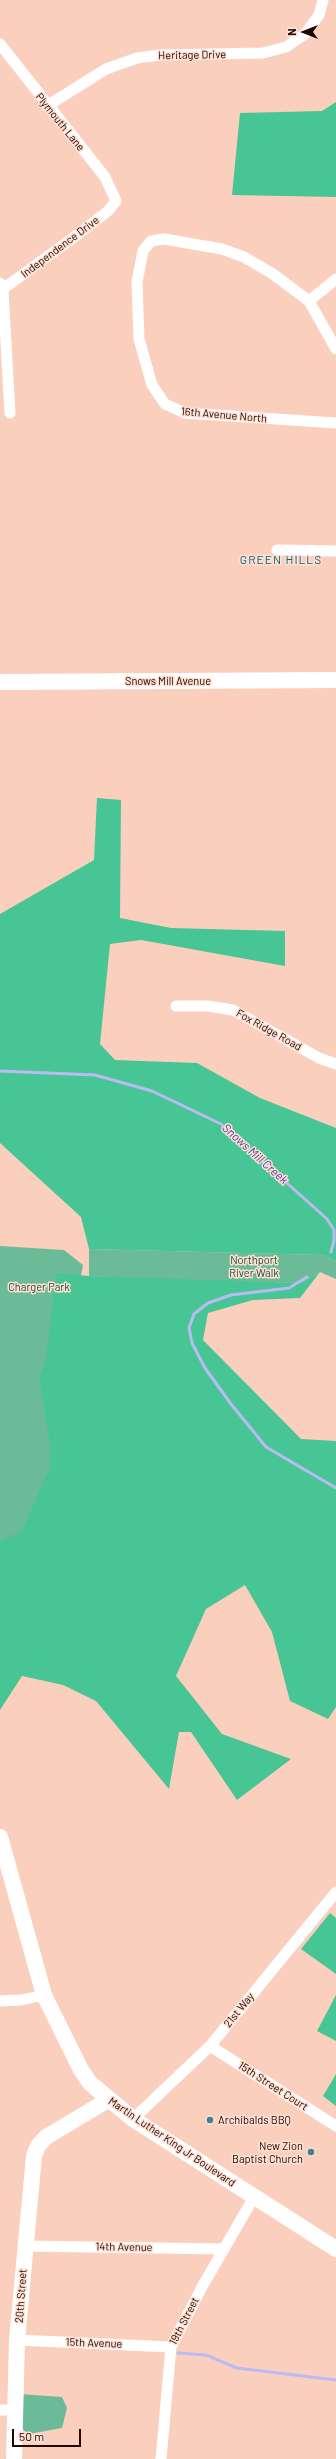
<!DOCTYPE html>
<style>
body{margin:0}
#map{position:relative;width:336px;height:2459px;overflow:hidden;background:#fbcfbd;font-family:Barlow,sans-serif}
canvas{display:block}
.north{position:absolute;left:284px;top:12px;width:40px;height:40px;-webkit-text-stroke:3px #fee0d4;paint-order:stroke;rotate:270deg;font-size:11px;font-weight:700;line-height:16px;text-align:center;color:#200801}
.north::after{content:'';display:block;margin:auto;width:14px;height:18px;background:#200801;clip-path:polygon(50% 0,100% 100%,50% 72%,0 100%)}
.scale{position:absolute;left:12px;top:2429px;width:69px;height:18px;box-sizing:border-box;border:2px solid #200801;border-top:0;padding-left:5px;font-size:12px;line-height:14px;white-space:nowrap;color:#200801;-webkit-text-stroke:3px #fee0d4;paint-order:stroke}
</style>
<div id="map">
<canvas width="336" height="2459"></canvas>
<div class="north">N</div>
<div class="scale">50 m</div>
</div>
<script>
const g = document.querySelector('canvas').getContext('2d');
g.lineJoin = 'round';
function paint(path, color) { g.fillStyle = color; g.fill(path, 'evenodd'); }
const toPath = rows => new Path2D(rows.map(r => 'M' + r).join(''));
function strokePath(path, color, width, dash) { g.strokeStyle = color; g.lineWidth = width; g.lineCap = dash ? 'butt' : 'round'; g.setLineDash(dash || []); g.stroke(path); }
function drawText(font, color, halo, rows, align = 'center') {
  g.font = font + ' Barlow,sans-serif'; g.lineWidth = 3; g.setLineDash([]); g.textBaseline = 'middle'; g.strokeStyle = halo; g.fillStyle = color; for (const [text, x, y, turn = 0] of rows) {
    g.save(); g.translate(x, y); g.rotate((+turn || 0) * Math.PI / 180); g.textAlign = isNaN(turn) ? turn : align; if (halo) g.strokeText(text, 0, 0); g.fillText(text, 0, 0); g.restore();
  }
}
const green = toPath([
 [0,1246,64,1250,83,1265,50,1444,50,1466,43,1486,51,1503,0,1555],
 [89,1249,322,1255,336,1261,336,1279,320,1272,301,1283,195,1281,89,1276],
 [19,2394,62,2397,67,2408,62,2428,29,2434,17,2425]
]);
const forest = toPath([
 [336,102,336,197,232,195,240,113,322,111],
 [97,798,121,800,120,918,171,928,285,931,285,966,141,940,110,944,100,1044,115,1060,197,1063,260,1098,336,1128,336,1261,322,1255,89,1249,81,1217,0,1143,0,914,94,860],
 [320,1272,300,1298,253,1300,208,1313,203,1340,301,1439,336,1441,336,1707,328,1719,290,1701,272,1632,245,1585,206,1609,176,1676,222,1734,291,1759,237,1800,191,1732,179,1732,169,1789,96,1701,63,1685,22,1676,0,1710,0,1541,22,1531,50,1466,50,1444,39,1377,46,1360,56,1273,89,1276,301,1283],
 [330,1913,336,1918,336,1974,301,1949],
 [336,1995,336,2041,317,2031],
 [336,2074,336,2106,323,2096]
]);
const stream = toPath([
 [0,1071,95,1075,152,1091,221,1124,327,1219,334,1230,334,1241,331,1252],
 [307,1277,289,1288,231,1295,208,1303,194,1314,189,1328,192,1343,205,1368,231,1404,266,1447,336,1488],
 [178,2353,206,2355,237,2368,336,2380]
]);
const street = toPath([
 [0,44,105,177,116,201,108,211,77,235,0,291],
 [47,106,106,69,137,58,160,55,263,53,286,47,305,34,319,15,323,0],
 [0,283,3,290,10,413],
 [309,301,336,279],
 [336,349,309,301,273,274,244,257,222,249,164,239,151,241,143,251,137,282,139,339,152,385,165,404,185,413,336,423],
 [277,550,336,551],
 [176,1006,208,1006,233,1010,319,1058,336,1064],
 [0,2001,21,2000,44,1995],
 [210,2046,336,2126],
 [133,2119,210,2046,336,1892],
 [24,2246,224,2249],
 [17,2340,171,2347],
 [0,2410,14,2410],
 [161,2459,171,2347,202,2287,254,2197]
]);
const secondary = toPath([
 [0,682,336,680],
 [0,1837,44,1995,81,2070,90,2083,133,2119,336,2249],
 [14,2459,17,2340,34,2156,38,2146,46,2137,108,2100]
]);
const markers = [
 [210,2120,4,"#427f96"],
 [311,2152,4,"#427f96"]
];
const streetNames = [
 ["Heritage Drive",192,55,-1],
 ["Plymouth Lane",60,122,51],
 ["Independence Drive",60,247,-37],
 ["16th Avenue North",224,415,5],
 ["Snows Mill Avenue",168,681],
 ["Fox Ridge Road",269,1030,29],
 ["21st Way",239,2010,-51],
 ["15th Street Court",273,2086,33],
 ["Martin Luther King Jr Boulevard",172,2142,34],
 ["14th Avenue",124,2247,1],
 ["20th Street",21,2296,-86],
 ["19th Street",184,2321,-63],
 ["15th Avenue",94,2343,2]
];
const parkNames = [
 ["Northport",254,1260],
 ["River Walk",254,1273],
 ["Charger Park",39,1287]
];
const poiNames = [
 ["Archibalds BBQ",218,2120],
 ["New Zion",303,2146,"right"],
 ["Baptist Church",303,2159,"right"]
];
const neighbourhoodNames = [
 ["GREEN HILLS",281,560]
];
const waterNames = [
 ["Snows Mill Creek",255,1154,42]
];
paint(green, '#6bbb98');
paint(forest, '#48c595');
strokePath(stream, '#babbf3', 3);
strokePath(street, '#fff', 11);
strokePath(secondary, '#fff', 16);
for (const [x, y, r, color] of markers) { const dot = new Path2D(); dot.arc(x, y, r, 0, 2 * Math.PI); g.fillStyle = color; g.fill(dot); strokePath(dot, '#fee0d4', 1.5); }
drawText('11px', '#200801', '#fee0d4', streetNames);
drawText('11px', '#194c38', '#fee0d4', parkNames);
drawText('11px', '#200801', '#fee0d4', poiNames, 'left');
g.letterSpacing = '1px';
drawText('12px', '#116077', '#fee0d4', neighbourhoodNames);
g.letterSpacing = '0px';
drawText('italic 12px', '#4a3ba4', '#fee0d4', waterNames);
</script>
